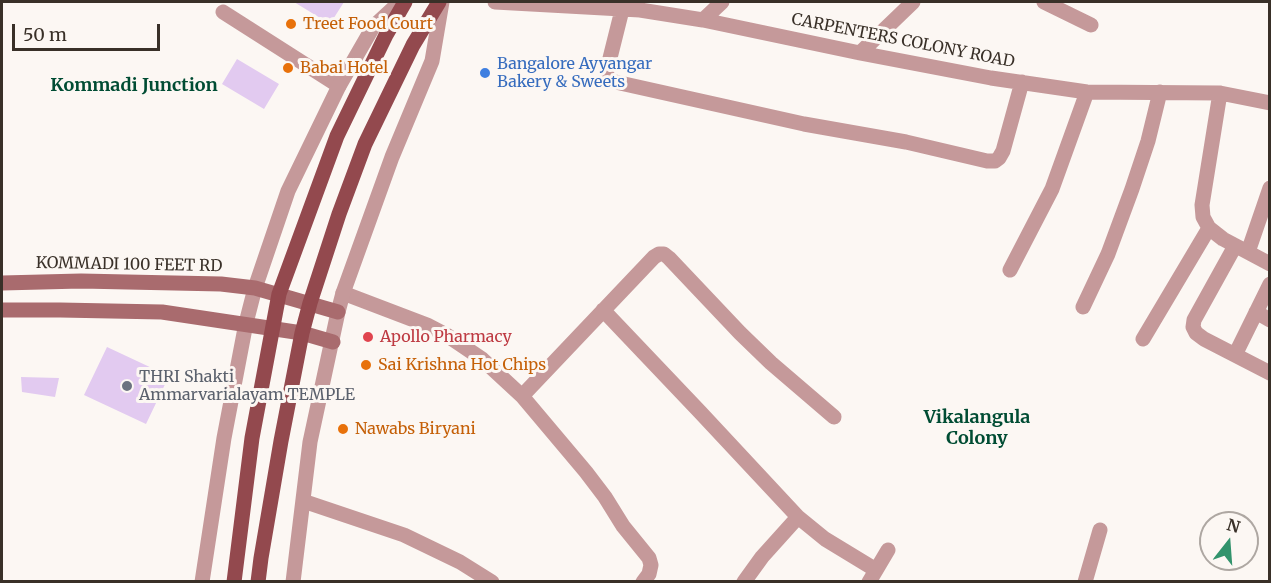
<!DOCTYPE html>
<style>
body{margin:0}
#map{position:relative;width:1271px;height:583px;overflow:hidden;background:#fcf7f3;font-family:Merriweather,serif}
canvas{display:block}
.frame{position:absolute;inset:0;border:3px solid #393028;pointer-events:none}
.north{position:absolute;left:1199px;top:511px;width:60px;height:60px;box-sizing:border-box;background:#fcf7f3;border:2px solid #aea7a2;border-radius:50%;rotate:17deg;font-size:16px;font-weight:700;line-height:24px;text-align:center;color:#393028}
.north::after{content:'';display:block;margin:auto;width:21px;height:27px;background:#32936c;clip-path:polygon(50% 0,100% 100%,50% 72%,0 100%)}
.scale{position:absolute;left:12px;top:24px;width:148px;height:27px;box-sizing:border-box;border:3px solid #393028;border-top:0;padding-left:8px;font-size:18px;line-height:21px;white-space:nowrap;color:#393028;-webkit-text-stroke:4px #fcf7f3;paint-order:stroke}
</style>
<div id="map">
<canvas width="1271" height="583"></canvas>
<div class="frame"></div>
<div class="north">N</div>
<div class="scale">50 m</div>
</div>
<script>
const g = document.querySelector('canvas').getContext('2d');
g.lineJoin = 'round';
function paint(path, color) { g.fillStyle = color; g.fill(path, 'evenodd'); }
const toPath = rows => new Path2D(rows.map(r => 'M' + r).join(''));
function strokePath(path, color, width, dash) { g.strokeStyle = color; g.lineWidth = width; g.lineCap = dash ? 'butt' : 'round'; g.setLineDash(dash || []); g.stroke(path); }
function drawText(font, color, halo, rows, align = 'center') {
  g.font = font + ' Merriweather,serif'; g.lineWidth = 6; g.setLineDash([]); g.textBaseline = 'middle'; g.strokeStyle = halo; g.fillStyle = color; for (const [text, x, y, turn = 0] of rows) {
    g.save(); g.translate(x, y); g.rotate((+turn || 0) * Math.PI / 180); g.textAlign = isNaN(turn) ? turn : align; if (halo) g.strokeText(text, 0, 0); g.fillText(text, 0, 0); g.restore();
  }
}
const building = toPath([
 [294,2,344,2,330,24],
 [237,59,279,84,264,109,222,84],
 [107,347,169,376,146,424,84,395],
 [21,377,59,378,55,397,22,392]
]);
const minor = toPath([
 [495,2,640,10,703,20,860,53,991,78,1087,92,1220,93,1270,103],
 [1044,2,1091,25],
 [622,10,607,70,606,76,611,81,804,124,906,142,987,161,995,161,999,158,1003,151,1022,82],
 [223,12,339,86],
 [703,20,722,2],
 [860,53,913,2],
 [1220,93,1202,205,1203,217,1209,228,1223,239,1270,264],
 [1235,246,1194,320,1193,327,1196,333,1204,339,1270,373],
 [1248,252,1270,188],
 [1010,270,1052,189,1087,92],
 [343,293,427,325,448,336,482,359,522,396,586,472,605,497,623,526,649,558,651,565,649,574,643,582],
 [1083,307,1108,254,1132,189,1148,141,1160,92],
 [603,310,700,412,798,517,825,539,876,570],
 [1256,312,1270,320],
 [1143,339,1209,228],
 [1235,355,1270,284],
 [522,396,654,257,659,254,664,254,669,258,740,333,771,363,834,417],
 [744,582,762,557,798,517],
 [869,582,888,550],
 [1085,582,1100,530]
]);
const tertiary = toPath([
 [303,501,404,535,460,562,492,582],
 [202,582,224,438,246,323,255,288,288,191,339,86,373,27,400,2],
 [293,582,310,442,338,312,343,293,392,157,432,61,442,2]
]);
const secondary = toPath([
 [2,283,81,281,221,284,255,288,338,312],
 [2,310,60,310,162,312,302,333,333,342]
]);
const primary = toPath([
 [234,582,252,438,279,294,337,136,386,35,405,2],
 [258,582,261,558,281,441,302,333,310,303,339,214,365,144,413,45,439,2]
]);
const markers = [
 [291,24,6,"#e8710a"],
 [288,68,6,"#e8710a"],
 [485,73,6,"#3f7fe0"],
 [368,337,6,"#e0444e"],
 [366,365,6,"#e8710a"],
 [127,386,6,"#6b7280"],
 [343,429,6,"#e8710a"]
];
const foodNames = [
 ["Treet Food Court",303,24],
 ["Babai Hotel",300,68],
 ["Sai Krishna Hot Chips",378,365],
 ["Nawabs Biryani",355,429]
];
const streetNames = [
 ["CARPENTERS COLONY ROAD",903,41,11],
 ["KOMMADI 100 FEET RD",129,265,1]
];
const shopNames = [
 ["Bangalore Ayyangar",497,64],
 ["Bakery & Sweets",497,82]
];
const healthNames = [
 ["Apollo Pharmacy",380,337]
];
const worshipNames = [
 ["THRI Shakti",139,377],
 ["Ammarvarialayam TEMPLE",139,395]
];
const neighbourhoodNames = [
 ["Kommadi Junction",134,86],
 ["Vikalangula",977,418],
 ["Colony",977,439]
];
paint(building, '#e2caf0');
strokePath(minor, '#c5999a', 15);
strokePath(tertiary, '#c5999a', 15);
strokePath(secondary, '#a96b6e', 15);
strokePath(primary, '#93494e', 15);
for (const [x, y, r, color] of markers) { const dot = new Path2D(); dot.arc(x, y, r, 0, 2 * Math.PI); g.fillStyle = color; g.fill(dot); strokePath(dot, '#fcf7f3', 2); }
drawText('16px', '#c56008', '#fcf7f3', foodNames, 'left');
drawText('16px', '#393028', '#fcf7f3', streetNames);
drawText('16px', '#366cbe', '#fcf7f3', shopNames, 'left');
drawText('16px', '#be3a42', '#fcf7f3', healthNames, 'left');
drawText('16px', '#5b616d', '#fcf7f3', worshipNames, 'left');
drawText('bold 18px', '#004c33', '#fcf7f3', neighbourhoodNames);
</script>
